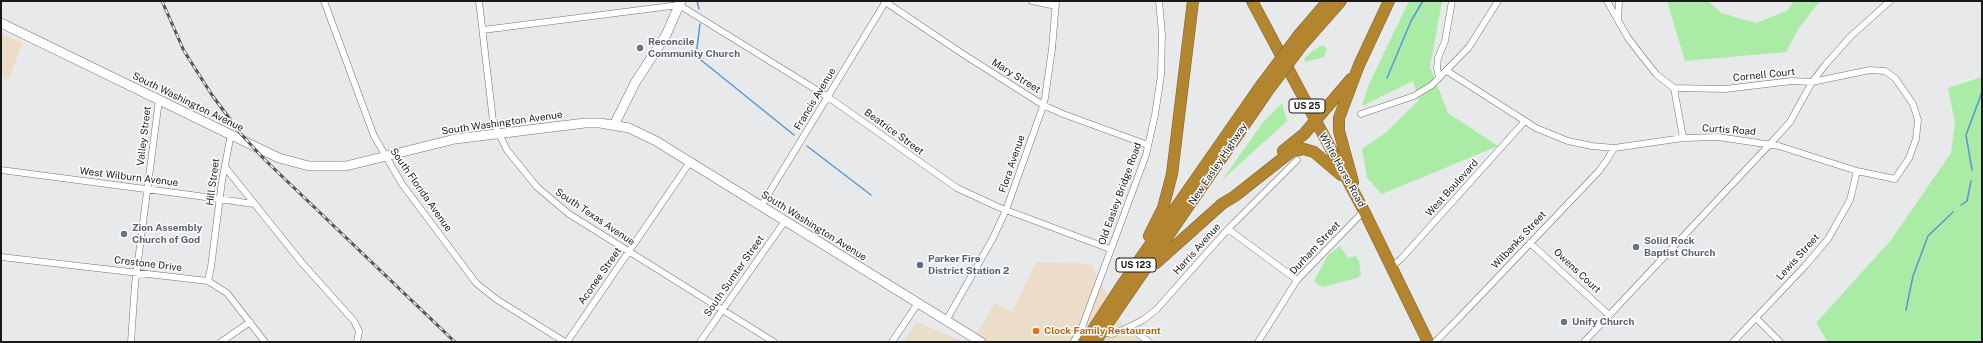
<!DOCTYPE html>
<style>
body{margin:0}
#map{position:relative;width:1983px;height:343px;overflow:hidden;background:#e8e9eb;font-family:"Public Sans",sans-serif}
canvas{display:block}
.frame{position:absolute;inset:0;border:2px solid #19191a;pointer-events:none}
</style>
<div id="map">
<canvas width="1983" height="343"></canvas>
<div class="frame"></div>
</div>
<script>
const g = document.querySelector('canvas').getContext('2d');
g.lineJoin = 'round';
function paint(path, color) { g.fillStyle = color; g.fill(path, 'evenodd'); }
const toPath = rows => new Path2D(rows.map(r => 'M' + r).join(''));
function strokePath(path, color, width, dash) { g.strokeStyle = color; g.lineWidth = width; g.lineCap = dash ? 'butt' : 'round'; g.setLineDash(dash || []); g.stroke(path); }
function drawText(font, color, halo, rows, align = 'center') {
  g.font = font + ' "Public Sans",sans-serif'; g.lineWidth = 3; g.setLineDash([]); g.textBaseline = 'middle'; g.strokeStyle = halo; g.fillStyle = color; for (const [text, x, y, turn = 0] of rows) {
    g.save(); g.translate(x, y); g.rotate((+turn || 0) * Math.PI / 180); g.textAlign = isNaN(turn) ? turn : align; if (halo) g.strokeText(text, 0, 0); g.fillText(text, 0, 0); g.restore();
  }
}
const commercial = toPath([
 [1,33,23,43,8,80,1,77],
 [1036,262,1091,264,1125,329,1143,342,972,342,995,303,1012,312],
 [917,322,964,342,903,342]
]);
const green = toPath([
 [1409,1,1442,1,1430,67,1448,113,1498,146,1382,194,1367,178,1362,149,1385,133,1419,100,1413,81,1362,106,1369,84],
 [1667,1,1708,1,1721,13,1756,23,1787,11,1794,1,1820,1,1799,28,1786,52,1685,61],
 [1323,45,1327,49,1324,57,1305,62,1304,59,1311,52],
 [1982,77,1982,342,1828,342,1816,323,1891,240,1951,153,1955,123,1948,88],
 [1282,103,1287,121,1222,180,1264,121],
 [1340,246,1348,258,1356,256,1359,261,1361,275,1357,278,1322,287,1314,281,1328,255]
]);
const stream = toPath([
 [697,1,699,9],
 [700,24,696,56,794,135],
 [1387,78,1411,21,1423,1],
 [807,146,871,195],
 [1972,170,1966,135,1982,92],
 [1961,205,1967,201,1971,181],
 [1906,310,1913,276,1928,236,1953,212]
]);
const street = toPath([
 [324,1,374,136,402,184,476,283,496,299,565,342],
 [479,1,493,121,507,150,537,187,569,214,774,342],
 [884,1,963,54,1043,105,1063,114,1148,145],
 [1032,1,1056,6],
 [1607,1,1628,38,1641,55,1657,75,1674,88,1683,138],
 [1618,20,1619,1],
 [483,30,679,5,828,97,957,188,998,207,1110,249],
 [1447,71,1536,128,1568,141,1592,146,1614,148,1683,138,1718,137,1779,146,1857,171,1895,179,1909,158,1916,139,1918,120,1913,104,1895,78,1885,71,1870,70,1812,82,1792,81,1725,89,1674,88],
 [1439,78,1437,68,1438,58,1445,41,1452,1],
 [1361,114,1414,96,1432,85,1469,47,1498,1],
 [225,167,302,263,354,321,359,331,357,342],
 [1,170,191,195,254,204],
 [761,206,886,1],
 [1228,229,1297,280],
 [1530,243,1609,315],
 [1,257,208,281,227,293,265,342],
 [1392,266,1401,259,1524,122],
 [208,281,211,267,222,181,231,134],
 [1756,318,1780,342],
 [946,321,993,238,1006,210,1041,112,1045,98,1052,49,1056,1],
 [1129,327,1149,342],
 [1101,332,1112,334,1125,329,1143,320,1156,310,1228,229,1297,160],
 [1074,341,1081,330,1146,155,1155,115,1161,75,1162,34,1159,1],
 [131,342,135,284,159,100],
 [221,342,250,322],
 [567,342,690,162],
 [700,342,785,221],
 [892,342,918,303],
 [1258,342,1297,280,1364,211],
 [1435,342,1459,318,1599,171,1607,160,1614,148],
 [1584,342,1770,144,1790,122,1812,82,1826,64,1851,36,1890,1],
 [1733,342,1805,266,1828,239,1850,200,1857,171]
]);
const secondary = toPath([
 [1,23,256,147,279,158,309,166,346,166,455,139,585,123,600,123,629,128,656,141,981,342],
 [614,125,635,83,666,35,681,1]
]);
const highway = toPath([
 [1252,1,1364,211,1428,342],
 [1298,36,1328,1],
 [1303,44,1341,1],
 [1283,151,1304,134,1351,79],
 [1353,182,1339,131,1339,118,1359,65,1389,1],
 [1149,236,1163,208,1172,174,1193,1],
 [1156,263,1222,204,1235,196,1292,151,1304,149,1314,152,1341,175],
 [1085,342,1122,285,1262,84],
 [1095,342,1267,92]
]);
const rail = toPath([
 [162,1,184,51,212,95,241,134,265,160,455,342]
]);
const highwayBridge = toPath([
 [1262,84,1298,36],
 [1267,92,1303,44]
]);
const markers = [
 [640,48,4,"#6b7280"],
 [124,234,4,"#6b7280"],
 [1636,247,4,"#6b7280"],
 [920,265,4,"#5c6f8a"],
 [1564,322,4,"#6b7280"],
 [1036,331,4,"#e8710a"]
];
const shields = [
 [1307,106,36],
 [1136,265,40]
];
const shieldNames = [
 ["US 25",1307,106],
 ["US 123",1136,265]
];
const worshipNames = [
 ["Reconcile",648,42],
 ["Community Church",648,54],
 ["Zion Assembly",132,228],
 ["Church of God",132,240],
 ["Solid Rock",1644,241],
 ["Baptist Church",1644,253],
 ["Unify Church",1572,322]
];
const streetNames = [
 ["Cornell Court",1764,75,-6],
 ["Mary Street",1016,76,32],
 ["Francis Avenue",815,99,-59],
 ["South Washington Avenue",188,102,26],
 ["South Washington Avenue",502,123,-8],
 ["Curtis Road",1729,130,4],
 ["Beatrice Street",894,132,36],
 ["Valley Street",144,136,-83],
 ["Flora Avenue",1012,164,-71],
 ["New Easley Highway",1218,164,-56],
 ["White Horse Road",1342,170,61],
 ["West Wilburn Avenue",129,177,7],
 ["Hill Street",213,182,-82],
 ["West Boulevard",1452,188,-48],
 ["South Florida Avenue",421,190,55],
 ["Old Easley Bridge Road",1120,194,-70],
 ["South Texas Avenue",595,217,34],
 ["South Washington Avenue",814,226,32],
 ["Wilbanks Street",1519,240,-47],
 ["Durham Street",1315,248,-47],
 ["Harris Avenue",1197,249,-48],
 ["Lewis Street",1798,257,-48],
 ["Crestone Drive",148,264,7],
 ["Owens Court",1577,271,43],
 ["Aconee Street",600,276,-55],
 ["South Sumter Street",734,276,-55]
];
const serviceNames = [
 ["Parker Fire",928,259],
 ["District Station 2",928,271]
];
const foodNames = [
 ["Clock Family Restaurant",1044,331]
];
paint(commercial, '#ebddca');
paint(green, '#aaeca6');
strokePath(stream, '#5596da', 1.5);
strokePath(street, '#717274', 7);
strokePath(secondary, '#717274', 10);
strokePath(highway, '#7e5f28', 12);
strokePath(street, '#fff', 6);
strokePath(secondary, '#fff', 9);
strokePath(highway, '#b4852f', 11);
strokePath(rail, '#545556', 3);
strokePath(rail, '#fff', 1.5, [4.5]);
strokePath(highwayBridge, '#7e5f28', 12, []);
strokePath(highwayBridge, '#b4852f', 11);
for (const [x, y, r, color] of markers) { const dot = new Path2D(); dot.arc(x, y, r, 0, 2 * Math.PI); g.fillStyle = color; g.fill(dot); strokePath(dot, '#fff', 1.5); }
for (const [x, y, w] of shields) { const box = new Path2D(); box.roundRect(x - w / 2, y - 7, w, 14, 3); g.fillStyle = '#fff'; g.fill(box); strokePath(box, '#19191a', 1); }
drawText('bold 9px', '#19191a', null, shieldNames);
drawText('bold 10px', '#5b616d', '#fff', worshipNames, 'left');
drawText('10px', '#19191a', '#fff', streetNames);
drawText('bold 10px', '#4e5e75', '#fff', serviceNames, 'left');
drawText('bold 10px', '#c56008', '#fff', foodNames, 'left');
</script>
